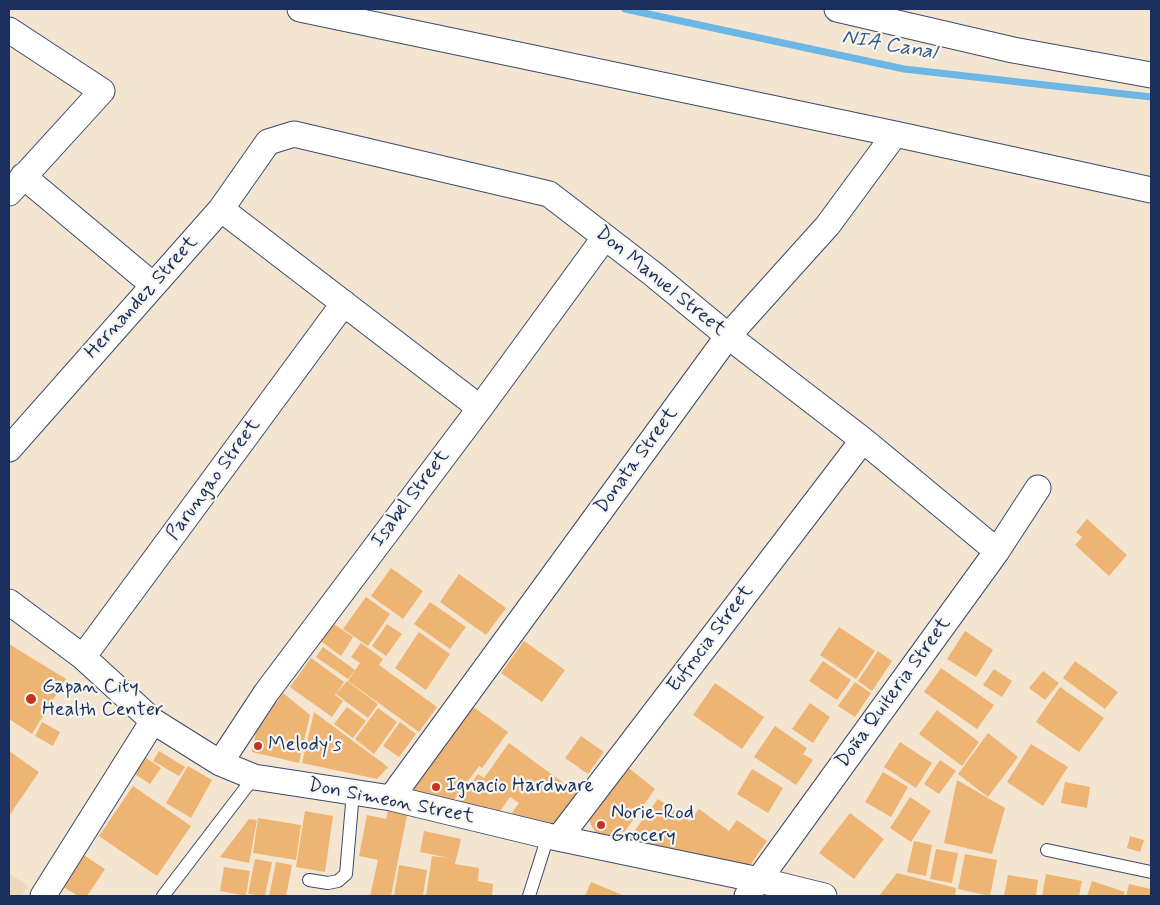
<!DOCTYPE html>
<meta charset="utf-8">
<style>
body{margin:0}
#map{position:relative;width:1160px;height:905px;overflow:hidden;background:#f3e5d0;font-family:Mynerve,sans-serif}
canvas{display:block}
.frame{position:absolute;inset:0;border:10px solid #1b2f5e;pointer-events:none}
</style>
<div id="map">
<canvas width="1160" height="905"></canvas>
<div class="frame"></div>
</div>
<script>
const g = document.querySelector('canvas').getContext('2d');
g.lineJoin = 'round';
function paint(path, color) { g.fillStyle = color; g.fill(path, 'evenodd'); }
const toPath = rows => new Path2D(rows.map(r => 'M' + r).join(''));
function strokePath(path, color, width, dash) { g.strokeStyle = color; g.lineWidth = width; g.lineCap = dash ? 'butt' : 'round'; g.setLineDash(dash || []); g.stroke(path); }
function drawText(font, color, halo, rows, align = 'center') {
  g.font = font + ' Mynerve,sans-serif'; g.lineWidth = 4.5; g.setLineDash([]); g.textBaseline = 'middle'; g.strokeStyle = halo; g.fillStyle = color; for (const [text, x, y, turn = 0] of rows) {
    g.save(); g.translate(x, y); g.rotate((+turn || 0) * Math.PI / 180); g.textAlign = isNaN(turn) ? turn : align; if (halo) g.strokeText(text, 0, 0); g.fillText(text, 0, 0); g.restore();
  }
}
const built = toPath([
 [9,873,28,886,21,896,9,896]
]);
const stream = toPath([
 [625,9,904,69,1151,97]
]);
const building = toPath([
 [1087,519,1127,555,1109,576,1075,545,1082,537,1076,532],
 [391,568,423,591,403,619,371,596],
 [459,574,506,608,486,635,440,602],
 [366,597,390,614,368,646,343,629],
 [430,602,466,627,450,649,414,624],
 [332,623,353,637,341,656,319,640],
 [387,624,402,634,386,656,372,646],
 [839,627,875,651,856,679,820,655],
 [965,631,993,650,976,677,947,659],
 [419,632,450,654,426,690,395,668],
 [524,641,565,670,542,702,501,673],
 [361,643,383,659,379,665,437,707,419,732,348,681,360,663,351,657],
 [9,644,66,679,32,734,9,719],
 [323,647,355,670,348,679,316,657],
 [878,651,892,661,872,691,858,681],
 [311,658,344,682,335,695,343,701,332,717,290,687],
 [823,661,851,680,837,700,809,681],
 [1075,661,1118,692,1105,709,1063,678],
 [941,668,994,705,977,729,924,692],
 [994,669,1012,681,1002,697,983,685],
 [1043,671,1059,683,1045,700,1029,688],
 [347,681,378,704,368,718,336,694],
 [855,682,871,693,855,717,838,706],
 [715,683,764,717,742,749,693,715],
 [1060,687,1104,718,1079,752,1036,722],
 [283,693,310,715,299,763,252,752,256,732],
 [810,703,830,717,813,743,792,729],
 [472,706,508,732,482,768,479,766,452,803,408,792],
 [347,707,366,721,353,738,334,724],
 [378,708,397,722,374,754,355,739],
 [937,710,979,742,962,766,919,734],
 [314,712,388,767,377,779,302,763],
 [42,722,60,732,53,746,35,736],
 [400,722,416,734,399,757,383,746],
 [775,726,807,748,803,754,813,760,796,785,754,757],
 [988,733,1018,757,988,797,958,774],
 [581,736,604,752,588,774,565,758],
 [900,742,932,763,916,788,884,767],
 [509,743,584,798,556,835,505,822,519,803,510,797,496,817,455,806,478,774,484,778],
 [1031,744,1068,767,1043,806,1007,782],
 [9,751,39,772,9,816],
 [159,751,185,767,179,776,153,761],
 [143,756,161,768,150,784,132,772],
 [940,760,956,771,939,794,924,784],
 [625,765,655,789,621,837,596,833,591,825,589,818],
 [188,766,212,780,191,818,166,803],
 [752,769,783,788,768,813,737,794],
 [883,772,908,787,891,817,865,802],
 [957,780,1005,808,992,854,944,843],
 [1065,782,1090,787,1087,808,1061,803],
 [133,786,191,826,157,876,99,836],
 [910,797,931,811,911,842,890,828],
 [658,799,690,821,699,809,729,831,737,820,767,841,744,874,624,845],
 [305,811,333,816,325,872,296,867],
 [388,811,407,815,391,896,370,896,378,860,359,856,367,815,386,819],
 [850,813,884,839,854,879,819,853],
 [258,818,301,825,296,860,253,853],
 [249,819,257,820,249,863,220,857],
 [424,831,461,839,455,864,479,868,478,881,493,884,492,896,426,896,432,856,449,858,420,852],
 [1130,836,1144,840,1140,852,1127,848],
 [914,841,932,845,926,876,907,872],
 [936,849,958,853,952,883,930,879],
 [82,854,105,869,87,896,78,896,62,886],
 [965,854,997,860,990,896,958,889],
 [255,859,272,862,265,896,248,894],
 [276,862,292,865,286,896,269,896],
 [399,865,427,870,423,896,394,896],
 [224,867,250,871,246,896,220,891],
 [897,873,956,888,955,896,879,896],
 [1046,874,1082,881,1079,896,1042,896],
 [1008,875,1038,880,1036,896,1004,896],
 [1092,881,1125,892,1123,896,1087,896],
 [591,882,625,896,585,896],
 [1129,884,1151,889,1151,896,1126,896]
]);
const lane = toPath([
 [1047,850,1151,872],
 [309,880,328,883,338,881,346,874,353,792],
 [163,896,254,777],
 [529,896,548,836]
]);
const street = toPath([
 [300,9,895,134,1151,190],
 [837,9,1013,50,1151,75],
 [9,30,102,91,9,193],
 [23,176,153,285],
 [221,209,480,408],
 [9,449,221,209,268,142,294,134,549,194,653,274,728,336,863,440,997,551],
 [9,602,83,657,153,721,220,763,254,777,391,798,548,836,759,880,824,896],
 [83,657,344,303],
 [220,763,266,693,480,408,605,237],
 [391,798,728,336,828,225,895,134],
 [559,838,863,440],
 [43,896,153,721],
 [747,896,997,551,1038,488]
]);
const markers = [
 [31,699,6,"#c8321e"],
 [258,746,5,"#c8321e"],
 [436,787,5,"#c8321e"],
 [601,825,5,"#c8321e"]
];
const streetNames = [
 ["Don Manuel Street",660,282,39],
 ["Hernandez Street",142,298,-48],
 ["Donata Street",637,461,-54],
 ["Parungao Street",214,480,-54],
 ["Isabel Street",411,499,-53],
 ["Eufrocia Street",711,639,-53],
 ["Doña Quiteria Street",894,693,-54],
 ["Don Simeon Street",391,802,11]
];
const poiNames = [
 ["Gapan City",42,688],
 ["Health Center",42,711],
 ["Melody's",268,746],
 ["Ignacio Hardware",446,787],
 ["Norie-Rod",611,814],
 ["Grocery",611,837]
];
const waterNames = [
 ["NIA Canal",889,46,10]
];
paint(built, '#ecd8ba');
strokePath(stream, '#6db7e6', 7);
paint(building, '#eeb474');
strokePath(lane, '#3b4a6f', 14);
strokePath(street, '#3b4a6f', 27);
strokePath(lane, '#fff', 12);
strokePath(street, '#fff', 25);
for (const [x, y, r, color] of markers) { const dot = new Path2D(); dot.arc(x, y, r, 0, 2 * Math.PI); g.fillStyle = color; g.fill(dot); strokePath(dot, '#f6f6f2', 2); }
drawText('20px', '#1b2f5e', '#f6f6f2', streetNames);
drawText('20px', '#1b2f5e', '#f6f6f2', poiNames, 'left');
drawText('italic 21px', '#345887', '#f6f6f2', waterNames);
</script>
